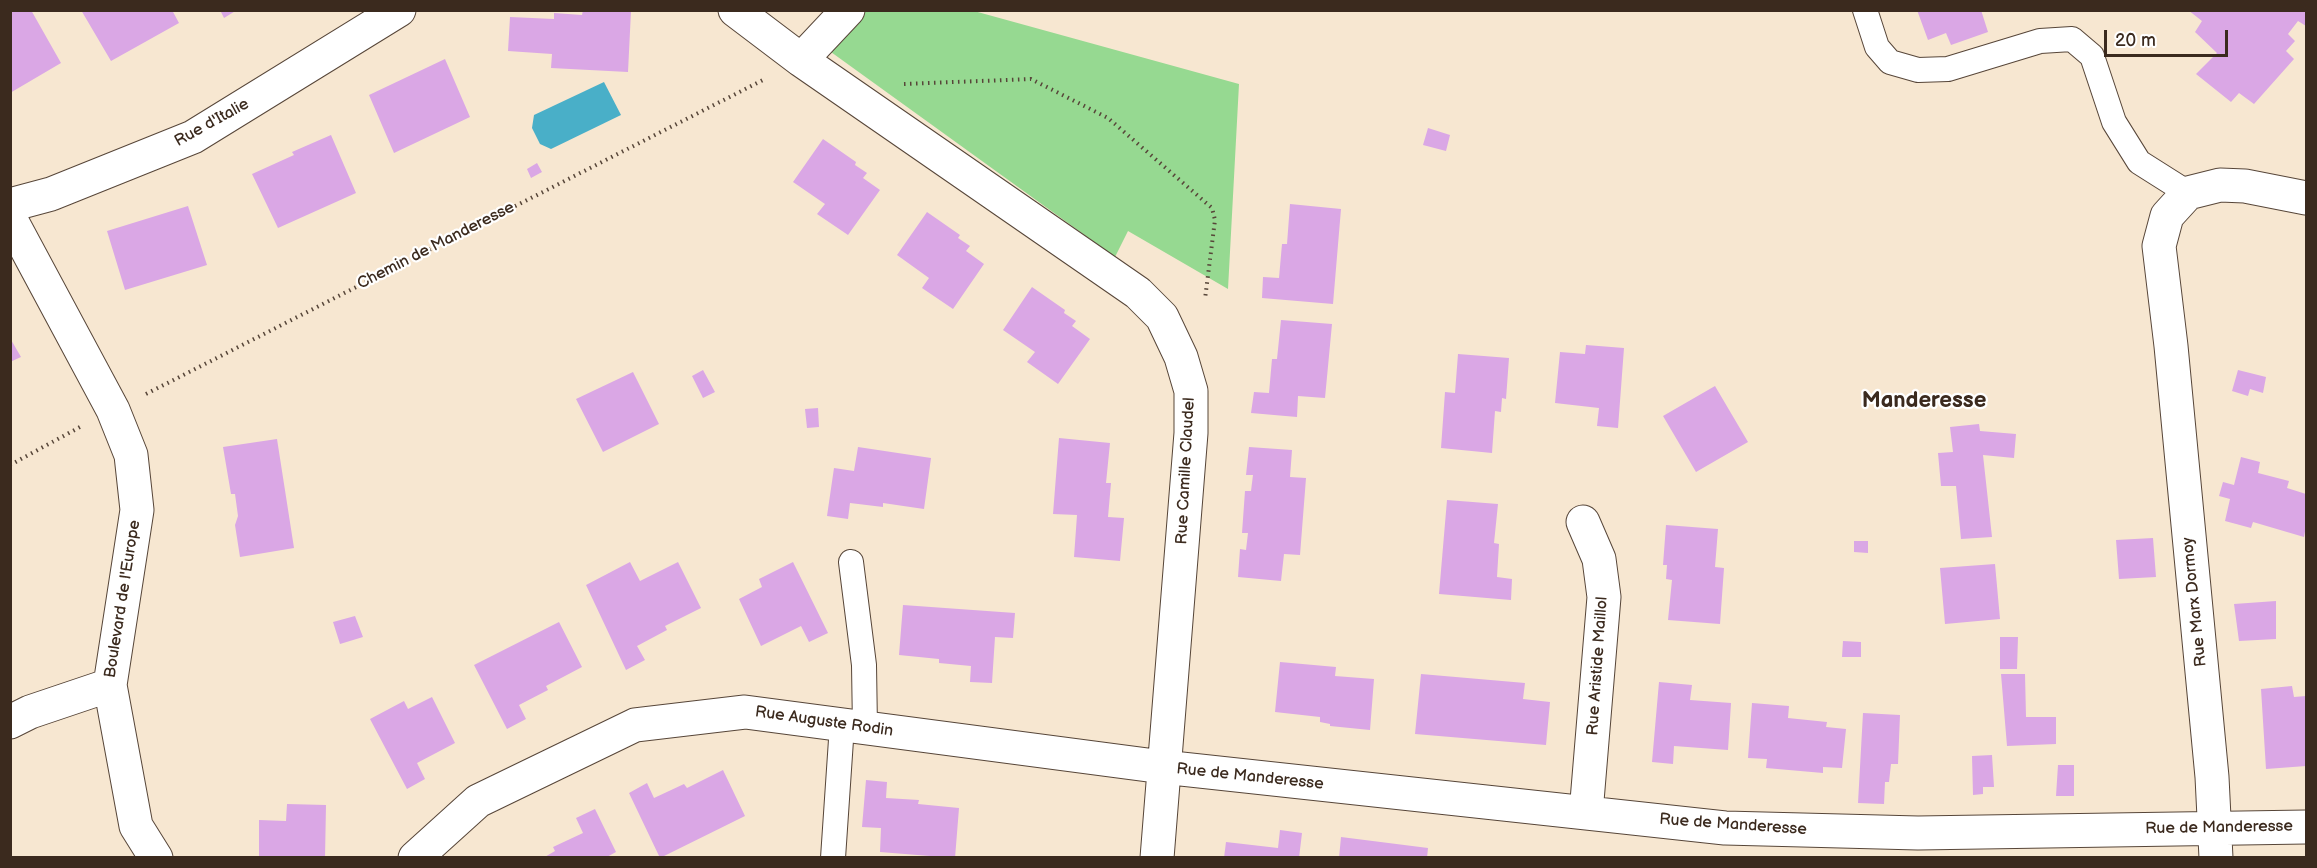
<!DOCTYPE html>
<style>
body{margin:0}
#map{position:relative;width:2317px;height:868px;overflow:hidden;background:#f7e7d1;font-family:"Balsamiq Sans",sans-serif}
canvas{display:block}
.frame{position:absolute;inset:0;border:12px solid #3b2a1e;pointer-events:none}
.scale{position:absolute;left:2104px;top:30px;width:124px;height:27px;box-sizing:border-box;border:3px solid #3b2a1e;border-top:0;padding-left:8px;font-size:18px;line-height:21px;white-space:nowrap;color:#3b2a1e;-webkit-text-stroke:4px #fff;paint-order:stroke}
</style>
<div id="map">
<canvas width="2317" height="868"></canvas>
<div class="frame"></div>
<div class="scale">20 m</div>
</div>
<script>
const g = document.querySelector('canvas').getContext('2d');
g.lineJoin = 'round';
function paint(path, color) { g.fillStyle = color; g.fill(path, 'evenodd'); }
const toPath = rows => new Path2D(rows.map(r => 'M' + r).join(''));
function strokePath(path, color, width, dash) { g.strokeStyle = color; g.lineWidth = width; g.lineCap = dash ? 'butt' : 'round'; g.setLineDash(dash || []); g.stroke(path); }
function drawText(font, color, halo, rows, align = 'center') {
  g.font = font + ' "Balsamiq Sans",sans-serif'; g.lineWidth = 4.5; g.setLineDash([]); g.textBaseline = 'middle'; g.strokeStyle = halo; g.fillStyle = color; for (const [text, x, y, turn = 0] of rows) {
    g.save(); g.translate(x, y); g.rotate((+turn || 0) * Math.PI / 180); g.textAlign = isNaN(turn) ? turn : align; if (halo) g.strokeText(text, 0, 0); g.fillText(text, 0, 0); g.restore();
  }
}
const green = toPath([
 [845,11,974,11,1239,84,1228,289,1128,231,1115,257,806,34]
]);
const water = toPath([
 [604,82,621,115,551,149,540,144,532,128,534,115]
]);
const building = toPath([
 [13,10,31,10,61,63,10,93,10,12],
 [81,10,172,10,179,23,111,61],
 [220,10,237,10,224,18],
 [583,10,631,11,628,72,551,68,552,54,508,51,510,17,554,19,554,13,582,15],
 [1917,10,1981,10,1988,32,1951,45,1946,33,1928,40],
 [2188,10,2306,10,2306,26,2298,21,2288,34,2295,41,2286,51,2294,59,2254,104,2239,93,2231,102,2196,74,2217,53,2195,32,2202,21],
 [445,59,470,117,394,153,369,95],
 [1428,128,1450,135,1446,151,1423,145],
 [331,135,356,193,278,228,252,174,294,155,292,152],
 [823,139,856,162,855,165,867,173,863,178,880,190,848,235,817,214,825,204,793,182],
 [537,163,542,172,531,178,527,169],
 [1290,204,1341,209,1333,304,1262,298,1263,277,1279,278,1282,244,1287,244],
 [188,206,207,265,125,290,107,231],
 [927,212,960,235,958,238,970,246,966,251,984,264,953,309,922,288,929,278,897,255],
 [1032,287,1065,310,1064,313,1076,321,1072,326,1090,339,1058,384,1027,362,1035,352,1003,330],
 [1281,320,1332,324,1325,398,1298,396,1297,417,1251,413,1254,392,1269,393,1272,359,1277,359],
 [10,338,21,357,10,362],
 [1586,345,1624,348,1618,428,1597,426,1599,408,1555,403,1560,352,1585,354],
 [1458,354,1509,358,1506,399,1502,398,1501,412,1495,411,1492,453,1441,448,1445,392,1455,393],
 [703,370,715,392,703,398,692,376],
 [2238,370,2266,377,2263,393,2250,389,2248,396,2232,391],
 [633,372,659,424,603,452,576,399],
 [1715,386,1748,442,1696,472,1663,416],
 [818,408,819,427,807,428,805,409],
 [1979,424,1980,431,2016,434,2014,458,1983,455,1992,537,1961,539,1956,486,1941,486,1938,453,1953,452,1950,427],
 [1059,438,1110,443,1106,483,1111,483,1108,517,1124,518,1120,561,1074,557,1077,515,1053,514],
 [277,439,294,548,240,557,235,525,238,516,235,494,231,494,223,447],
 [858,447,931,458,924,509,883,503,883,507,850,503,848,519,827,516,834,468,854,471],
 [1249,447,1292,450,1290,477,1306,478,1300,555,1284,554,1281,581,1238,577,1240,549,1246,550,1248,533,1242,533,1245,491,1251,491,1253,475,1246,475],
 [2241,457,2260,462,2258,473,2289,481,2287,488,2306,494,2306,526,2304,537,2253,522,2251,528,2225,521,2230,499,2219,496,2223,482,2234,485],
 [1447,500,1498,504,1494,543,1499,544,1497,577,1512,579,1511,600,1439,594],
 [1666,525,1718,529,1715,567,1724,568,1720,624,1668,620,1672,580,1666,579,1667,565,1663,565],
 [2153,538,2156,577,2119,579,2116,540],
 [1854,541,1868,541,1868,553,1854,552],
 [630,562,640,581,678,562,701,608,665,626,667,630,637,646,645,660,626,670,586,585],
 [793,562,828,633,809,642,801,626,761,646,739,599,762,587,759,579],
 [1995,564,2000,619,1945,624,1940,568],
 [2276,601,2276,639,2239,641,2234,604],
 [903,605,1015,613,1013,638,995,637,992,683,970,682,971,666,939,663,939,659,899,655],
 [355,616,363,637,340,644,333,622],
 [559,622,582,667,546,686,548,690,519,705,526,719,507,729,474,665],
 [2000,637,2018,637,2017,669,2000,669],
 [1843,641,1861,642,1861,657,1842,657],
 [1280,662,1336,667,1335,676,1374,679,1370,730,1330,726,1330,724,1320,722,1320,717,1275,712],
 [1421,674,1525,683,1523,699,1550,702,1546,745,1415,734],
 [2001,674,2025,674,2026,717,2056,717,2056,744,2007,746],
 [1659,682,1692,685,1690,700,1731,703,1728,750,1674,746,1673,764,1652,762],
 [2292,686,2294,697,2306,696,2306,766,2266,769,2261,689],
 [432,697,455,743,417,763,425,779,407,789,370,719,404,701,408,709],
 [1752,703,1789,706,1788,718,1827,722,1826,727,1846,729,1842,768,1823,767,1823,773,1766,768,1767,759,1748,758],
 [1863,713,1900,715,1898,764,1891,764,1889,782,1885,782,1884,804,1858,803],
 [1992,755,1994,787,1983,787,1983,794,1973,795,1972,756],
 [2058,765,2074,765,2074,796,2056,796],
 [723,770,745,816,660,858,629,793,647,783,654,798,684,784,687,788],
 [866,780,887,782,886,798,919,800,918,804,959,808,955,858,880,852,881,828,862,827],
 [287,804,326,805,325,858,259,858,259,820,286,821],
 [595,809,616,852,605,858,543,858,555,851,553,847,583,833,576,818],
 [1280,830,1302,833,1299,858,1224,858,1226,842,1278,848],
 [1341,837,1428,848,1427,858,1339,858]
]);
const path = toPath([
 [904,84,1031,79,1108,118,1212,208,1215,220,1205,299],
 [146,394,765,79],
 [10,465,80,427]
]);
const lane = toPath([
 [1865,10,1877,47,1890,62,1918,70,1948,69,2040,41,2072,39,2092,56,2114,122,2139,162,2188,193],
 [851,562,864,665,865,728],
 [833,858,842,725]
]);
const street = toPath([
 [735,10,801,60,1138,293,1162,317,1181,357,1191,391,1191,433,1157,858],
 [801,60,848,10],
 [10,205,51,194,193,137,399,10],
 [10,218,113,410,131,455,137,510,110,685,136,826,156,858],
 [1583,522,1599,559,1604,597,1586,813],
 [10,722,30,712,110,685],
 [415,858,478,801,635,725,745,712,1163,767,1725,828,1918,833,2306,827],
 [2216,858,2212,777,2171,346,2159,246,2167,216,2188,193,2220,185,2245,186,2306,198]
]);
const streetNames = [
 ["Rue d'Italie",212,123,-29],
 ["Chemin de Manderesse",436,246,-27],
 ["Rue Camille Claudel",1186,471,-87],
 ["Boulevard de l'Europe",123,599,-81],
 ["Rue Marx Dormoy",2195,602,-96],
 ["Rue Aristide Maillol",1598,666,-86],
 ["Rue Auguste Rodin",824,722,8],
 ["Rue de Manderesse",1250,777,6],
 ["Rue de Manderesse",1733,825,4],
 ["Rue de Manderesse",2219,828,-1]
];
const districtNames = [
 ["Manderesse",1924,401]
];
paint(green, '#96d991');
paint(water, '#49afc8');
paint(building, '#daa7e5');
strokePath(lane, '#574639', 26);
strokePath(street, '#574639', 35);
strokePath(path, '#574639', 4, [1.5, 4.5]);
strokePath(lane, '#fff', 24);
strokePath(street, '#fff', 33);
drawText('16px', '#3b2a1e', '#fff', streetNames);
drawText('bold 22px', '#3b2a1e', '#fff', districtNames);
</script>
